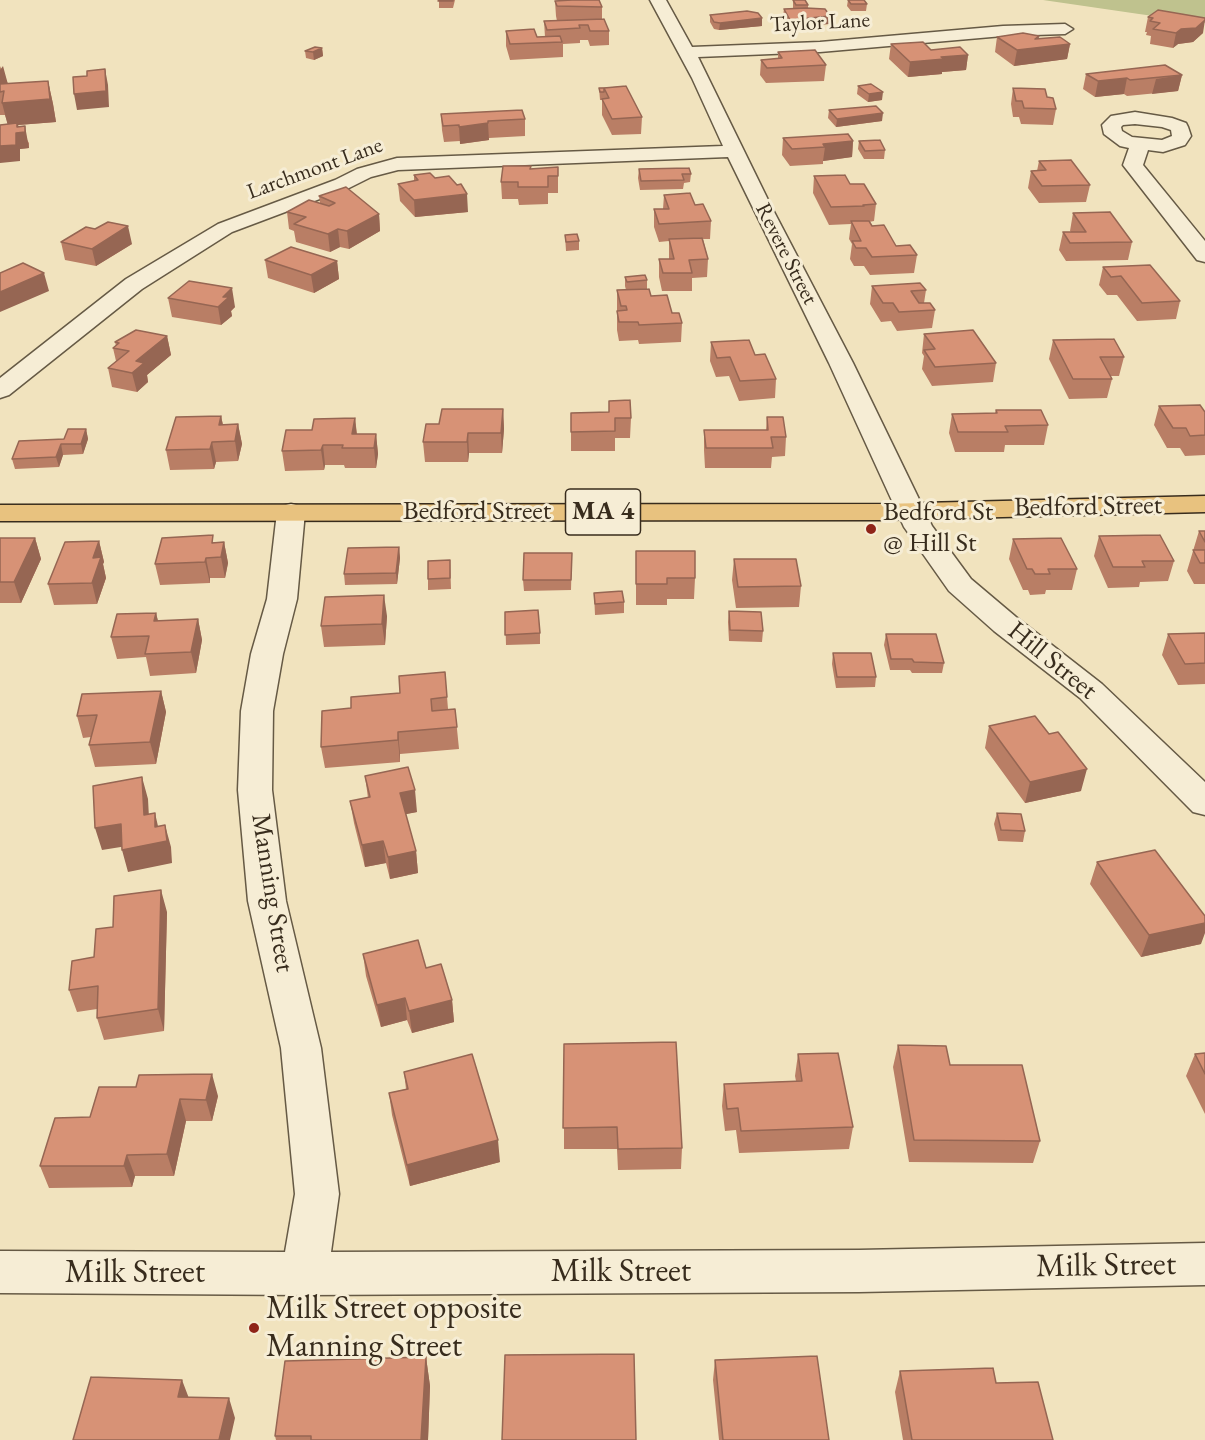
<!DOCTYPE html>
<style>
body{margin:0}
canvas{display:block;background:#f1e3be}
</style>
<canvas width="1205" height="1440"></canvas>
<script>
const g = document.querySelector('canvas').getContext('2d');
g.lineJoin = 'round';
function paint(path, color) { g.fillStyle = color; g.fill(path, 'evenodd'); }
const toPath = rows => new Path2D(rows.map(r => 'M' + r).join(''));
function strokePath(path, color, width, dash) { g.strokeStyle = color; g.lineWidth = width; g.lineCap = dash ? 'butt' : 'round'; g.setLineDash(dash || []); g.stroke(path); }
function drawText(font, color, halo, rows, align = 'center') {
  g.font = font + ' "EB Garamond",serif'; g.lineWidth = 6; g.setLineDash([]); g.textBaseline = 'middle'; g.strokeStyle = halo; g.fillStyle = color; for (const [text, x, y, turn = 0] of rows) {
    g.save(); g.translate(x, y); g.rotate((+turn || 0) * Math.PI / 180); g.textAlign = isNaN(turn) ? turn : align; if (halo) g.strokeText(text, 0, 0); g.fillText(text, 0, 0); g.restore();
  }
}
const green = toPath([
 [1043,0,1205,0,1205,23,1139,14]
]);
const minor = toPath([
 [650,0,666,0,692,47,820,42,1003,26,1065,24,1073,29,1065,34,1003,36,820,52,698,57,771,206,853,363,932,526,971,579,1016,617,1102,684,1205,782,1205,815,1193,812,1080,698,994,631,949,591,904,527,829,363,728,157,398,170,371,177,349,188,232,232,142,289,9,395,0,398,0,378,126,279,218,224,335,180,357,169,397,158,723,146,692,78,650,0],
 [1135,112,1172,118,1186,123,1188,127,1191,136,1185,145,1163,152,1148,150,1143,165,1205,241,1205,262,1197,260,1123,165,1129,148,1120,146,1104,134,1102,125,1111,116,1135,112],
 [1135,124,1162,127,1171,130,1172,136,1162,140,1132,137,1122,131,1121,127,1123,125,1135,124],
 [291,504,301,506,305,512,297,599,283,654,273,711,272,790,286,901,321,1048,339,1194,331,1252,859,1250,1205,1243,1205,1285,859,1292,305,1295,0,1293,0,1251,285,1252,295,1194,281,1048,248,901,238,790,241,711,251,654,267,599,277,512,281,506,291,504]
]);
const major = toPath([
 [1205,496,1205,512,881,520,0,521,0,505,881,504,1205,496]
]);
const wall = toPath([
 [439,0,455,0,453,8,439,8],
 [568,0,599,0,602,7,602,19,609,31,609,45,590,46,588,40,580,40,580,43,563,44,563,57,510,60,506,46,506,31,537,37,545,37,544,21,557,21,556,16,555,1],
 [793,0,808,5,808,8,830,16,829,24,790,27,783,16,784,9,793,9],
 [848,0,864,0,867,4,866,11,851,11,847,6],
 [1158,10,1203,33,1193,42,1178,44,1173,48,1150,44,1151,36,1146,35,1147,32,1145,32,1148,17],
 [710,15,762,18,762,26,719,30,714,29,710,22],
 [1039,36,1038,39,1070,44,1067,59,1014,66,995,52,997,37],
 [891,44,968,55,966,70,942,72,942,74,908,77,889,59],
 [322,48,323,56,314,60,306,58,305,51],
 [778,52,826,65,824,81,766,83,760,75,761,60,778,59],
 [0,66,8,84,48,81,53,104,56,122,18,125,29,143,29,148,20,149,20,161,5,115,0,115],
 [1086,74,1182,75,1178,91,1127,96,1124,94,1095,97,1083,89],
 [626,86,642,117,641,134,612,135,602,115,602,100,600,100,599,88],
 [858,86,882,100,868,102,857,94],
 [1013,88,1047,97,1056,109,1053,125,1021,124,1019,117,1013,117,1011,104],
 [829,110,882,121,836,127,828,118],
 [441,114,525,119,525,136,489,138,489,140,460,144,460,141,444,142,442,130],
 [783,138,853,141,852,157,823,161,823,164,790,166,782,155],
 [859,141,885,150,884,159,864,159,858,149],
 [1039,161,1090,185,1086,202,1039,203,1028,188,1031,171,1037,171],
 [558,167,558,193,548,193,548,204,519,205,518,199,502,199,501,182,530,169],
 [639,169,691,174,690,182,684,183,683,189,640,190,638,178],
 [414,175,468,212,415,217,400,201,398,184,414,181],
 [814,176,850,184,876,204,874,221,869,222,872,226,896,246,917,255,914,273,870,275,864,266,854,266,850,259,852,244,849,239,851,224,829,225,813,193],
 [664,195,695,205,711,221,710,239,703,239,708,259,707,277,692,278,692,291,662,291,659,277,659,259,669,259,669,241,659,242,654,227,654,209,663,209],
 [319,196,379,214,380,231,349,249,340,247,330,252,296,242,294,231,289,229,287,212,320,203],
 [1073,213,1132,242,1128,260,1066,261,1059,250,1063,232,1071,232,1070,231],
 [565,235,579,241,579,250,566,251],
 [61,242,132,244,96,266,65,260],
 [265,260,337,261,339,279,314,293,268,278],
 [1103,267,1180,301,1176,319,1137,321,1117,295,1107,295,1099,285],
 [625,277,647,280,647,289,651,296,672,313,682,323,681,342,639,344,638,340,619,341,617,330,617,290,626,290,625,286],
 [872,286,926,290,924,303,935,310,932,328,897,331,891,321,881,322,870,304],
 [168,298,235,307,231,311,232,316,221,325,172,317],
 [924,334,996,363,993,382,932,386,922,369,924,356,922,353],
 [167,336,171,355,147,375,148,382,137,392,112,387,108,368,116,361,113,348,116,346,115,342],
 [1053,340,1124,357,1119,376,1110,376,1112,379,1107,398,1069,399,1049,359],
 [711,342,755,355,776,379,775,398,739,401,729,376,716,377,710,361],
 [1159,406,1205,412,1205,455,1185,456,1180,448,1167,448,1154,425],
 [503,409,504,429,502,453,469,453,468,462,425,462,423,442,439,424],
 [996,410,1048,425,1044,445,1005,445,1004,452,955,452,949,433,952,414,995,413],
 [609,412,631,418,630,438,615,438,615,451,571,451,571,413],
 [221,416,223,425,238,424,242,444,238,461,216,462,214,469,170,470,166,450],
 [767,417,786,437,785,456,772,457,771,468,705,468,704,450,704,430,766,430],
 [355,418,357,434,376,434,378,454,376,468,345,468,344,465,325,465,324,470,285,471,282,451,312,430],
 [86,429,88,439,83,454,63,455,59,467,15,469,12,459,64,439],
 [1199,531,1205,531,1205,584,1194,584,1187,571],
 [1099,536,1174,561,1168,581,1140,582,1139,587,1108,588,1094,556],
 [0,538,35,538,41,559,21,603,0,603],
 [1013,539,1077,569,1072,590,1046,590,1045,594,1030,595,1028,590,1023,590,1009,559],
 [99,541,104,562,103,564,106,578,97,604,54,605,48,584],
 [214,542,224,542,228,563,225,578,210,578,210,583,160,585,155,564],
 [399,547,400,558,397,584,345,585,344,574],
 [636,552,695,578,694,599,667,599,667,605,636,605],
 [572,553,571,590,524,591,523,580],
 [734,559,801,586,799,607,736,608,732,580],
 [450,560,451,589,428,590,428,579],
 [594,593,624,602,624,613,595,615],
 [729,611,763,631,762,642,729,641,728,622],
 [505,612,540,633,540,644,506,645],
 [156,613,158,621,198,619,202,640,196,673,150,676,146,657,117,659,111,637],
 [387,616,385,645,324,647,321,626],
 [1205,633,1205,684,1178,685,1162,655,1168,634],
 [886,634,944,663,942,673,912,673,910,670,890,670,884,645],
 [833,653,876,677,875,687,836,688,832,664],
 [445,672,448,709,455,709,459,749,400,754,400,762,325,768,321,747,351,708,400,693],
 [161,691,166,712,156,764,95,767,89,745,91,737,83,738,77,716],
 [989,726,1081,791,1025,803,985,748],
 [365,776,417,812,405,814,416,851,418,873,390,879,386,863,365,867,354,823,350,801,368,798],
 [997,813,1025,831,1023,842,998,841,994,824],
 [1097,862,1201,944,1141,957,1090,884],
 [167,912,164,1031,104,1040,97,1018,97,1009,77,1012,69,990,94,957,113,927],
 [363,954,426,968,452,1000,454,1022,412,1033,407,1020,381,1027,366,976],
 [564,1044,682,1148,681,1169,618,1170,617,1149,564,1149],
 [898,1045,950,1065,1040,1141,1033,1163,909,1162,893,1067],
 [1205,1053,1205,1114,1186,1076,1195,1054],
 [798,1054,853,1127,849,1149,739,1153,736,1130,725,1131,722,1106,724,1084,796,1081,795,1076],
 [404,1072,500,1162,410,1186,392,1115,389,1093,406,1089],
 [99,1087,218,1096,212,1121,186,1121,174,1176,135,1176,132,1187,49,1188,40,1166,90,1117],
 [426,1357,430,1386,428,1440,276,1440,275,1436],
 [715,1360,829,1440,719,1440,713,1380],
 [900,1371,996,1383,1053,1440,903,1440,895,1392]
]);
const shadedWall = toPath([
 [830,16,829,24,790,27,790,20],
 [762,18,762,26,719,30,720,23],
 [1205,20,1203,33,1193,42,1178,44,1173,48,1176,33,1181,29],
 [1039,36,1037,48,1070,44,1067,59,1014,66,1017,50,1035,39],
 [322,48,323,56,314,60,313,52],
 [968,55,966,70,942,72,942,74,908,77,910,62,941,57],
 [3,66,9,88,4,91,0,92,0,70],
 [105,69,108,85,109,107,77,110,74,94],
 [1182,75,1178,91,1152,94,1156,79],
 [1127,78,1124,94,1095,97,1098,81],
 [48,81,53,104,56,122,18,125,20,132,25,126,29,148,20,149,20,161,0,163,0,146,8,126,2,103],
 [883,92,882,100,868,102,869,94],
 [883,113,882,121,836,127,837,119],
 [488,123,489,140,460,144,459,127],
 [853,141,852,157,823,161,825,147,823,144],
 [467,194,468,212,415,217,414,200],
 [379,214,380,231,349,249,347,231],
 [128,226,132,244,96,266,92,249],
 [338,229,340,247,330,252,328,234],
 [337,261,339,279,314,293,311,275],
 [44,273,49,291,0,312,0,292],
 [232,288,235,307,231,311,232,316,221,325,218,307,223,297],
 [167,336,171,355,147,375,148,382,137,392,132,373,136,361],
 [503,409,504,429,502,453,501,433],
 [221,416,225,435,219,425],
 [355,418,357,438,352,434],
 [238,424,242,444,238,461,235,441],
 [86,429,88,439,83,454,81,444],
 [468,433,469,453,468,462,467,442],
 [376,434,378,454,376,468,374,448],
 [212,442,216,462,214,469,210,449],
 [61,444,63,455,59,467,56,457],
 [323,445,325,465,324,470,321,450],
 [35,538,41,559,21,603,14,582],
 [99,541,104,562,103,564,106,578,97,604,92,583,93,558],
 [224,542,228,563,225,578,221,557],
 [399,547,400,558,397,584,396,573],
 [206,558,210,578,210,583,205,562],
 [384,595,387,616,385,645,382,624],
 [156,613,161,634,154,621],
 [198,619,202,640,196,673,191,652],
 [161,691,166,712,156,764,150,742],
 [398,732,400,754,400,762,398,740],
 [1087,769,1081,791,1025,803,1030,782],
 [142,777,148,799,150,837,144,815],
 [415,790,417,812,402,815,400,793],
 [155,813,160,835,165,825,171,847,172,863,128,872,122,850,155,827],
 [121,824,127,846,102,850,95,828],
 [383,841,386,863,365,867,362,845],
 [416,851,418,873,390,879,388,857],
 [161,890,167,912,164,1031,158,1009],
 [1205,923,1205,933,1201,944,1141,957,1149,935],
 [405,998,407,1020,381,1027,377,1005],
 [452,1000,454,1022,412,1033,409,1011],
 [212,1074,218,1096,212,1121,206,1100],
 [180,1099,186,1121,174,1176,167,1154],
 [498,1140,500,1162,410,1186,407,1165],
 [127,1155,135,1176,132,1187,124,1166],
 [426,1357,430,1386,428,1440,421,1440],
 [182,1380,190,1401,178,1397],
 [229,1398,235,1418,230,1440,219,1440]
]);
const building = toPath([
 [439,0,453,0,453,1,438,1,439,0],
 [572,0,599,0,602,7,557,6,555,1,572,0],
 [793,0,805,0,808,5,796,5,793,0],
 [848,0,864,0,867,4,851,4,848,0],
 [806,8,825,9,830,16,790,20,784,9,806,8],
 [1158,10,1205,18,1205,20,1196,28,1181,29,1176,33,1153,29,1160,23,1150,21,1153,18,1148,17,1158,10],
 [747,11,758,13,762,18,720,23,714,22,710,15,747,11],
 [604,19,609,31,590,31,588,25,579,25,580,28,547,30,544,21,604,19],
 [534,29,537,37,560,36,562,42,510,44,506,31,534,29],
 [1023,33,1039,36,1035,39,1060,37,1070,44,1017,50,997,37,1023,33],
 [923,42,931,50,960,47,968,55,941,57,944,59,910,62,891,44,923,42],
 [315,47,322,48,313,52,305,51,315,47],
 [815,50,826,65,767,68,761,60,782,58,778,52,815,50],
 [1165,65,1182,75,1130,80,1127,78,1098,81,1086,74,1165,65],
 [105,69,106,91,74,94,73,77,87,76,87,71,105,69],
 [48,81,50,99,2,103,4,91,0,92,0,84,48,81],
 [871,84,883,92,869,94,858,86,871,84],
 [626,86,642,117,612,119,602,99,609,98,604,88,626,86],
 [599,88,606,88,604,88,604,92,600,92,599,88],
 [1013,88,1045,89,1047,97,1053,98,1056,109,1024,108,1022,101,1016,101,1013,88],
 [876,106,883,113,837,119,829,110,876,106],
 [522,110,525,119,488,121,488,123,459,127,459,125,443,126,441,114,522,110],
 [17,123,17,127,25,126,25,132,16,133,16,145,0,146,0,125,17,123],
 [848,134,853,141,823,144,825,147,792,149,783,138,848,134],
 [880,140,885,150,865,151,859,141,880,140],
 [1071,160,1090,185,1042,186,1031,171,1046,170,1039,161,1071,160],
 [503,166,531,166,530,169,558,167,558,176,548,176,548,187,518,187,518,182,501,182,503,166],
 [689,168,691,174,682,174,684,180,641,181,639,169,689,168],
 [430,173,435,178,449,176,457,185,461,184,467,194,414,200,398,184,418,180,414,175,430,173],
 [845,175,850,184,864,184,876,204,863,205,864,206,831,207,814,176,845,175],
 [346,187,379,214,347,231,338,229,328,234,294,224,306,217,287,212,309,200,329,206,335,203,319,196,346,187],
 [690,193,695,205,703,204,711,221,659,224,654,209,669,209,664,195,690,193],
 [1110,212,1132,242,1070,243,1063,232,1086,232,1073,213,1110,212],
 [851,221,869,221,872,226,884,225,896,246,910,245,917,255,872,257,866,248,856,248,852,241,861,241,851,221],
 [108,222,128,226,92,249,61,242,86,227,95,229,108,222],
 [577,234,579,241,566,242,565,235,577,234],
 [702,238,708,259,689,260,692,273,663,273,659,259,674,259,669,239,702,238],
 [291,247,337,261,311,275,265,260,291,247],
 [23,263,44,273,0,292,0,273,23,263],
 [1150,265,1180,301,1142,303,1121,276,1111,277,1103,267,1150,265],
 [645,275,647,280,627,282,625,277,645,275],
 [189,281,232,288,223,297,229,297,218,307,168,298,189,281],
 [920,283,926,290,911,291,919,303,930,303,935,310,899,312,893,303,883,303,872,286,920,283],
 [649,289,651,296,667,295,672,313,679,313,682,323,639,325,638,322,619,322,617,311,627,310,626,306,621,306,617,290,649,289],
 [136,330,167,336,136,361,144,363,132,373,108,368,129,351,113,348,119,343,115,342,136,330],
 [973,330,996,363,935,367,924,350,935,349,924,334,973,330],
 [1114,339,1124,357,1100,357,1112,379,1073,379,1053,340,1114,339],
 [749,340,755,355,765,354,776,379,740,381,730,357,717,358,711,342,749,340],
 [630,400,631,418,615,418,615,431,571,432,571,413,609,412,609,401,630,400],
 [1200,405,1205,412,1205,435,1190,436,1186,428,1173,428,1159,406,1200,405],
 [442,409,503,409,501,433,468,433,467,442,423,442,426,424,439,424,442,409],
 [996,410,1041,410,1048,425,1005,426,1008,432,958,432,952,414,997,413,996,410],
 [221,416,219,425,238,424,235,441,212,442,210,449,166,450,176,417,221,416],
 [767,417,783,417,786,437,771,437,773,448,706,448,704,430,768,430,767,417],
 [355,418,352,434,376,434,374,448,342,448,343,445,323,445,321,450,282,451,286,430,312,430,314,419,355,418],
 [68,429,86,429,81,444,61,444,56,457,12,459,19,441,64,439,68,429],
 [1199,531,1205,531,1205,542,1199,531],
 [213,535,212,543,224,542,221,557,206,558,205,562,155,564,162,538,213,535],
 [1160,535,1174,561,1142,561,1145,567,1113,567,1099,536,1160,535],
 [0,538,35,538,14,582,0,582,0,538],
 [1061,538,1077,569,1048,569,1050,574,1035,574,1032,569,1027,569,1013,539,1061,538],
 [99,541,93,558,101,557,92,583,48,584,65,542,99,541],
 [399,547,396,573,344,574,348,548,399,547],
 [1193,550,1205,550,1205,563,1200,563,1193,550],
 [636,551,695,551,695,578,667,578,667,584,636,584,636,551],
 [524,553,572,553,571,580,523,580,524,553],
 [734,559,796,559,801,586,738,587,734,559],
 [450,560,450,578,428,579,428,561,450,560],
 [622,591,624,602,595,604,594,593,622,591],
 [384,595,382,624,321,626,325,597,384,595],
 [538,610,540,633,505,635,505,612,538,610],
 [729,611,761,612,763,631,730,630,729,611],
 [156,613,154,621,198,619,191,652,145,654,149,636,111,637,117,614,156,613],
 [1205,633,1205,663,1185,664,1168,634,1205,633],
 [886,634,936,634,944,663,914,662,912,659,891,659,886,634],
 [833,653,871,653,876,677,837,677,833,653],
 [445,672,447,697,431,699,432,711,455,709,457,727,398,732,398,740,321,747,322,711,351,708,351,697,400,693,399,676,445,672],
 [161,691,150,742,89,745,97,715,77,716,82,694,161,691],
 [1035,716,1049,734,1058,732,1087,769,1030,782,989,726,1035,716],
 [408,767,415,790,400,793,416,851,388,857,383,841,362,845,350,801,370,797,365,776,408,767],
 [142,777,144,815,155,813,155,827,165,825,167,841,122,850,121,824,95,828,93,786,142,777],
 [997,813,1021,814,1025,831,1001,830,997,813],
 [1155,850,1205,916,1205,923,1149,935,1097,862,1155,850],
 [161,890,158,1009,97,1018,98,986,69,990,72,961,94,957,96,929,113,927,114,896,161,890],
 [418,940,426,968,441,964,452,1000,409,1011,405,998,377,1005,363,954,418,940],
 [676,1042,682,1148,618,1149,617,1127,563,1128,564,1044,676,1042],
 [898,1045,946,1046,950,1065,1022,1065,1040,1141,914,1140,898,1045],
 [838,1053,853,1127,741,1131,738,1108,727,1109,724,1084,802,1081,798,1054,838,1053],
 [1205,1053,1205,1074,1195,1054,1205,1053],
 [472,1054,498,1140,407,1165,389,1093,408,1089,404,1072,472,1054],
 [212,1074,206,1100,180,1099,167,1154,127,1155,124,1166,40,1166,55,1118,90,1117,99,1087,136,1087,139,1075,212,1074],
 [634,1354,636,1440,502,1440,505,1355,634,1354],
 [817,1356,829,1440,723,1440,715,1360,817,1356],
 [426,1357,421,1440,311,1440,311,1436,275,1436,285,1361,426,1357],
 [993,1368,996,1383,1038,1382,1053,1440,912,1440,900,1371,993,1368],
 [91,1377,182,1380,178,1397,229,1398,219,1440,73,1440,91,1377]
]);
const markers = [
 [871,529,6,"#8f2418"],
 [254,1328,6,"#8f2418"]
];
const farStreetnames = [
 ["Taylor Lane",820,23,-3],
 ["Larchmont Lane",315,169,-20],
 ["Revere Street",786,254,63]
];
const shields = [
 [603,512,75]
];
const shieldNames = [
 ["MA 4",603,512]
];
const streetNames = [
 ["Bedford Street",1088,507,-1],
 ["Bedford Street",477,512],
 ["Hill Street",1052,661,39],
 ["Manning Street",272,893,81]
];
const poiNames = [
 ["Bedford St",883,513],
 ["@ Hill St",883,544]
];
const nearStreetnames = [
 ["Milk Street",1106,1266,-1],
 ["Milk Street",621,1272],
 ["Milk Street",135,1273]
];
const nearPoinames = [
 ["Milk Street opposite",266,1309],
 ["Manning Street",266,1347]
];
paint(green, '#bfc28e');
strokePath(minor, '#665a45', 3);
strokePath(major, '#382c1d', 3);
paint(minor, '#f6edd5');
paint(major, '#e8c27f');
paint(wall, '#b97e65');
paint(shadedWall, '#966653');
paint(building, '#d79276');
strokePath(building, '#966653', 1.5);
for (const [x, y, r, color] of markers) { const dot = new Path2D(); dot.arc(x, y, r, 0, 2 * Math.PI); g.fillStyle = color; g.fill(dot); strokePath(dot, '#f6edd5', 2); }
drawText('22px', '#382c1d', '#f6edd5', farStreetnames);
for (const [x, y, w] of shields) { const box = new Path2D(); box.roundRect(x - w / 2, y - 23, w, 46, 4.5); g.fillStyle = '#f6edd5'; g.fill(box); strokePath(box, '#382c1d', 1.5); }
drawText('bold 26px', '#382c1d', null, shieldNames);
drawText('27px', '#382c1d', '#f6edd5', streetNames);
drawText('27px', '#382c1d', '#f6edd5', poiNames, 'left');
drawText('33px', '#382c1d', '#f6edd5', nearStreetnames);
drawText('33px', '#382c1d', '#f6edd5', nearPoinames, 'left');
</script>
